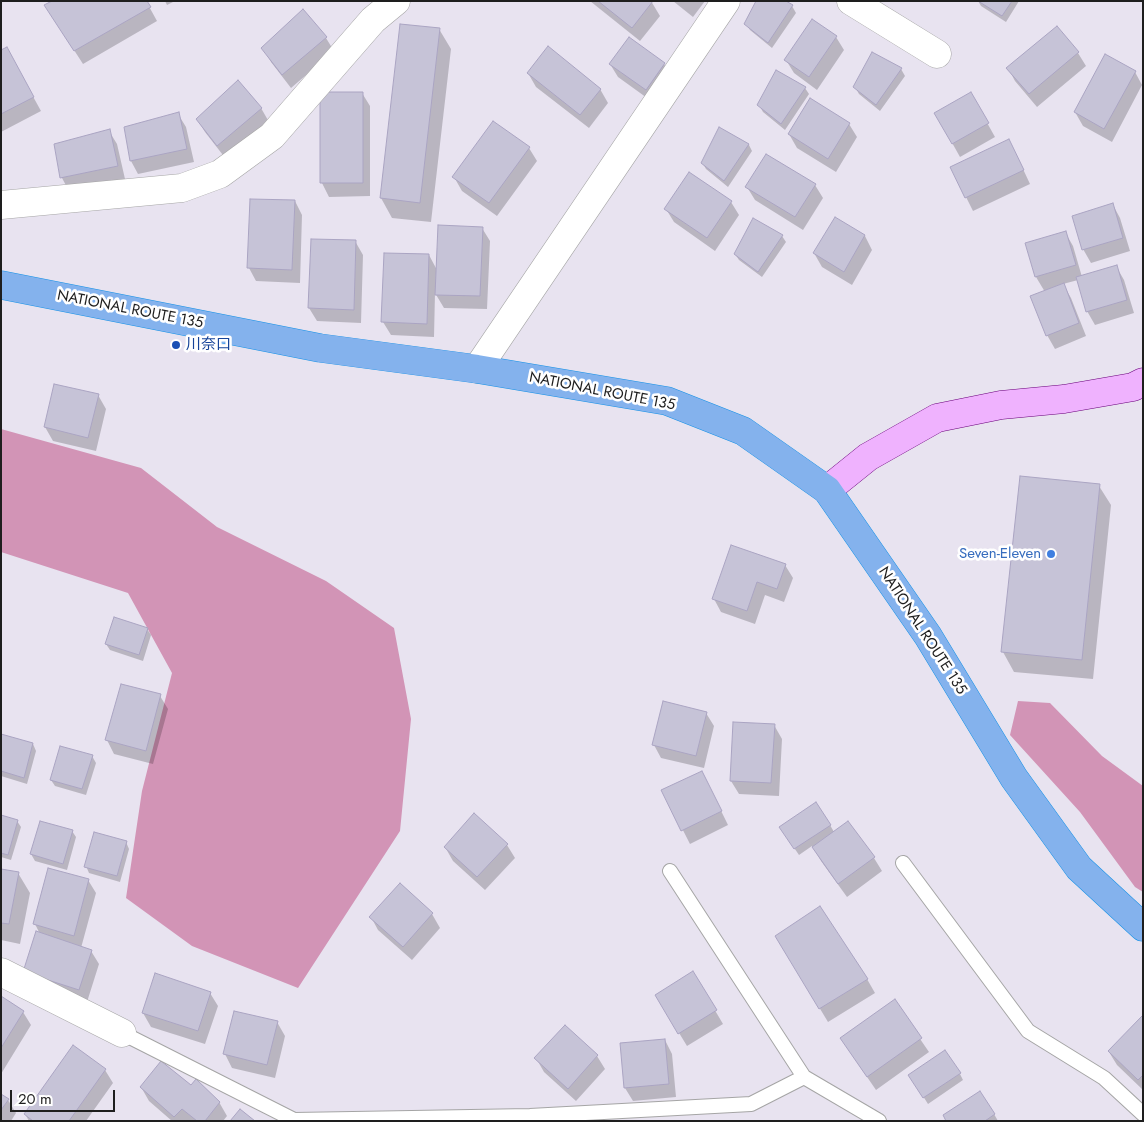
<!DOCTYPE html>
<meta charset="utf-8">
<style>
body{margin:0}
#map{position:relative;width:1144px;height:1122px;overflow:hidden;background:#e8e3f0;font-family:Jost,sans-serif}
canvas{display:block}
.frame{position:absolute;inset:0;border:2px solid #1e1e1e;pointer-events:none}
.scale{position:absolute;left:10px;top:1090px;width:105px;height:22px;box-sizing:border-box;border:2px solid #1e1e1e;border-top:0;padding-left:6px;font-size:15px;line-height:18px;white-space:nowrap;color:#1e1e1e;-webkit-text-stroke:4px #fff;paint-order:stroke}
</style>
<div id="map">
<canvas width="1144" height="1122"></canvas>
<div class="frame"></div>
<div class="scale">20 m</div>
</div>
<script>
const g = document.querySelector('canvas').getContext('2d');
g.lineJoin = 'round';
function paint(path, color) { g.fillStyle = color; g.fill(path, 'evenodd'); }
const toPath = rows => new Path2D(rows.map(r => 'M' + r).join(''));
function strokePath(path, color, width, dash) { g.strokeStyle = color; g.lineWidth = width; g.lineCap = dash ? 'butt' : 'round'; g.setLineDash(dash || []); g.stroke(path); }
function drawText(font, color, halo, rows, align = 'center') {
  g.font = font + ' Jost,"Noto Sans JP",sans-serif'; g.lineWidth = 5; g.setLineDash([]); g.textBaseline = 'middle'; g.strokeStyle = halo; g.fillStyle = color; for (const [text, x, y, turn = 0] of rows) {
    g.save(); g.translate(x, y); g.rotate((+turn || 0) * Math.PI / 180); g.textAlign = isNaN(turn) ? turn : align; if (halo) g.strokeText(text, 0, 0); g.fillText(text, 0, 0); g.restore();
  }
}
const forest = toPath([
 [1,429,141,468,217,527,326,581,394,628,411,719,400,831,298,988,192,946,126,898,142,791,172,673,128,593,1,552],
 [1018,701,1050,703,1102,756,1143,786,1143,892,1135,887,1080,812,1010,735]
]);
const shadow = toPath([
 [146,1,157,21,83,64,54,19],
 [165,1,175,1,167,5],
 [590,1,651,1,660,16,640,41],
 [673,1,705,1,693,17],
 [783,1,792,6,796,13,772,48,750,30,746,24],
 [978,1,1019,1,1006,22,981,6],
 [302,11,326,38,334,51,291,88,271,62,263,48],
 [813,21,836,37,844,50,817,90,794,73,786,60],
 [439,29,451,49,431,222,392,218,381,198],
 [1,52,14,62,41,111,1,132],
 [873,53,901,69,905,76,880,111,859,94,855,87],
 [1078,53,1086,66,1037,107,1015,81,1008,68],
 [610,64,664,64,672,77,654,103,618,77],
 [1135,72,1142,85,1112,142,1083,126,1075,112],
 [528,73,600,89,608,103,589,128,536,87],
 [805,88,809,94,785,130,763,112,759,105],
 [321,93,362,93,370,106,370,196,329,197,322,183],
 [971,94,995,137,960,157,936,114],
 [261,108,269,122,226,159,205,132,197,119],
 [178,114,186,127,194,162,138,174,131,161],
 [849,124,857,137,836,172,797,148,789,134],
 [720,129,749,145,752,151,728,187,706,169,702,162],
 [109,131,117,144,125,179,69,191,62,178,56,145],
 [529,148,537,161,497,216,462,191,454,177],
 [1016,154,1030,184,973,211,951,167],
 [815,185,823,198,803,230,755,200,747,187],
 [295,201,302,215,300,283,256,281,249,268],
 [731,202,739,215,715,251,674,222,666,209],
 [1113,205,1120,218,1130,251,1091,263,1083,249],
 [835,218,865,236,872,250,852,285,822,267,814,253],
 [482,228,490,241,487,309,444,308,435,293,434,337,391,335,383,322,429,255,437,270],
 [1065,232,1073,246,1082,277,1116,266,1124,280,1134,313,1095,325,1087,311,1078,280,1063,284,1071,298,1086,336,1055,349,1047,335,1045,292,1036,277],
 [782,236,786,242,762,277,739,260,735,254],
 [355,241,363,255,361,323,317,321,309,308],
 [98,395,106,409,96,451,53,441,45,427],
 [1099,486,1111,505,1093,679,1014,672,1003,652],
 [785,565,793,578,784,602,765,595,755,624,721,612,714,599],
 [147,629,151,635,143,661,110,650,106,644],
 [160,696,168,709,153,764,114,754,107,740],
 [706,713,714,726,704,768,661,758,654,745],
 [774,725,782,739,779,796,739,794,731,781],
 [1,736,33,744,36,751,27,784,1,776],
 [92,756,96,763,86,795,55,786,51,780],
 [702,772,728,825,690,844,663,791],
 [1,817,17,821,21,827,11,860,1,857],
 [830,825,834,832,874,858,882,871,847,897,821,861,812,846,799,855,784,833],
 [72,831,76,837,67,870,35,861,31,854],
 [126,842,129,849,120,882,89,873,86,866],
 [507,845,515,858,485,890,453,861,445,847],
 [1,870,18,873,30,893,20,944,1,940],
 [88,880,96,893,81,948,91,951,99,964,87,1002,32,985,40,934,35,924],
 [400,885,432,914,440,928,412,960,378,930,371,917],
 [784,949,867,979,875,993,828,1022],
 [693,973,723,1024,687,1046,656,995],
 [210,993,218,1006,205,1044,151,1027,143,1013],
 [1,997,23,1012,31,1025,1,1074],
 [894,1001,929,1052,876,1090,841,1039],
 [1143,1017,1143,1090,1117,1065,1109,1052],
 [277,1022,285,1036,275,1078,232,1068,225,1054],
 [565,1027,597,1056,605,1069,576,1101,544,1072,536,1058],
 [665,1040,672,1054,676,1097,633,1101,625,1088],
 [105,1070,113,1083,86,1121,29,1121,25,1114],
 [960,1074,963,1080,928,1104,914,1082],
 [141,1087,191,1087,219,1102,227,1116,223,1121,172,1121,149,1101],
 [1,1095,8,1100,16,1113,11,1121,1,1121],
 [994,1114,998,1121,947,1121]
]);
const building = toPath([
 [52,1,147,1,151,7,74,51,44,5,52,1],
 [598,1,653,1,632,28,598,1],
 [756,1,786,1,793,5,768,43,744,24,756,1],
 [978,1,1012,1,1002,16,978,1],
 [303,9,327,37,282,75,261,48,303,9],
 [812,19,837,36,809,77,784,60,812,19],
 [400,24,440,28,420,203,380,198,400,24],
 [1057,26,1079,52,1029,94,1006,68,1057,26],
 [629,37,665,63,646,90,609,64,629,37],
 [548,46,601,89,580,115,527,73,548,46],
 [7,47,34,97,1,114,1,50,7,47],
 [872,52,902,68,876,105,853,87,872,52],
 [1105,54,1136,71,1104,129,1074,112,1105,54],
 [776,70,806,87,781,124,757,105,776,70],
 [238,80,262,108,217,146,196,119,238,80],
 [320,92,363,92,363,183,320,183,320,92],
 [971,92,989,123,952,144,934,113,971,92],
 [810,98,850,123,828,159,788,134,810,98],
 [179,112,187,149,130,161,124,127,179,112],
 [493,121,530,147,489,203,452,177,493,121],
 [719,127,749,144,724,181,701,163,719,127],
 [110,129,118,166,60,178,54,144,110,129],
 [1009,139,1024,170,965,198,950,167,1009,139],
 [766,154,816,184,795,217,745,187,766,154],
 [689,172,732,201,707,238,664,209,689,172],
 [250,199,295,200,292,270,247,268,250,199],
 [1113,203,1123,238,1082,250,1072,216,1113,203],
 [835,217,865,235,844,272,813,253,835,217],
 [753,218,783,235,758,272,734,254,753,218],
 [438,225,483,227,480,296,435,295,438,225],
 [1066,231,1076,265,1035,277,1025,243,1066,231],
 [311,239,356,240,354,310,308,308,311,239],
 [384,253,429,254,427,324,381,322,384,253],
 [1117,265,1127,300,1086,312,1076,277,1117,265],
 [1064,283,1079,323,1046,336,1030,296,1064,283],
 [54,384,99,394,88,438,44,427,54,384],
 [1020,476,1100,484,1082,660,1001,652,1020,476],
 [731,545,786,564,777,589,757,582,747,611,712,599,731,545],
 [114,617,148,628,139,655,105,644,114,617],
 [121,684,161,694,146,751,105,740,121,684],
 [663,701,707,712,696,756,652,745,663,701],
 [733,722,775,724,771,783,730,781,733,722],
 [1,734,33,743,24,778,1,771,1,734],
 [60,746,93,755,82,789,50,780,60,746],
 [702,771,722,811,681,831,661,790,702,771],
 [816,802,831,825,794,849,779,827,816,802],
 [474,813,508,844,477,877,444,847,474,813],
 [1,815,18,820,8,855,1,853,1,815],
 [40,821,73,830,63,864,30,854,40,821],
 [848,821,875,857,838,884,812,847,848,821],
 [94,832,127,841,117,876,84,867,94,832],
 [48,868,89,879,74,936,33,924,48,868],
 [1,869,19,872,9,924,1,923,1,869],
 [400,883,433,913,403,947,369,917,400,883],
 [820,906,868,979,819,1009,775,936,820,906],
 [36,931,92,950,79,990,23,972,36,931],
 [693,971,717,1010,678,1034,655,995,693,971],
 [155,973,211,992,198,1031,142,1013,155,973],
 [1,996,24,1011,1,1048,1,996],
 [895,999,922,1038,867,1077,840,1038,895,999],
 [234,1011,278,1021,267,1065,223,1054,234,1011],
 [1143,1015,1143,1075,1138,1080,1108,1051,1143,1015],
 [565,1025,598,1055,568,1089,534,1058,565,1025],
 [665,1039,669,1084,624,1088,620,1043,665,1039],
 [73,1045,106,1069,69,1121,33,1121,24,1114,73,1045],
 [945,1050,961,1073,923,1098,908,1075,945,1050],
 [161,1061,191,1085,196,1079,220,1102,205,1121,197,1121,182,1109,174,1117,140,1087,161,1061],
 [980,1091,995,1114,985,1121,946,1121,943,1115,980,1091],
 [1,1094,9,1099,1,1110,1,1094],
 [240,1109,255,1121,230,1121,240,1109]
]);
const lane = toPath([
 [903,863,1028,1031,1104,1078,1143,1114],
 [670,871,804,1077,879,1121],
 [122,1033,294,1120,530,1116,751,1104,804,1077]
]);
const street = toPath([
 [851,1,937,54],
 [1,205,182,188,220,174,272,136,373,20,396,1],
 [477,369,726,1],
 [1,972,122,1033]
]);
const secondary = toPath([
 [827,490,868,457,937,418,1001,405,1064,399,1133,387,1143,382]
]);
const highway = toPath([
 [1,285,320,348,477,369,667,401,743,431,827,490,928,636,1014,778,1079,868,1143,927]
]);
const markers = [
 [176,345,5,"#1a4fb4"],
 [1051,554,5,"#3f7fe0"]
];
const streetNames = [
 ["NATIONAL ROUTE 135",130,310,11],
 ["NATIONAL ROUTE 135",602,392,11],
 ["NATIONAL ROUTE 135",922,631,57]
];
const transitNames = [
 ["川奈口",186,345]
];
const shopNames = [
 ["Seven-Eleven",1041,554]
];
paint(forest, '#d294b6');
paint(shadow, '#0003');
paint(building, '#c6c3d7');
strokePath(building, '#aaa4c2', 1);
strokePath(lane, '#a5a5a5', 16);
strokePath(street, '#a5a5a5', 29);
strokePath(secondary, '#680079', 29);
strokePath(highway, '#1792e6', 29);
strokePath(lane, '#fff', 14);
strokePath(street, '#fff', 28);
strokePath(secondary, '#efb2fe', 28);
strokePath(highway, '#84b2ed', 28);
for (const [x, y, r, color] of markers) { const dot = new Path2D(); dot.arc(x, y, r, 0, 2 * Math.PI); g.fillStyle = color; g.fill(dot); strokePath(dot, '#fff', 2); }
drawText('15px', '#1e1e1e', '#fff', streetNames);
drawText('15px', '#164399', '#fff', transitNames, 'left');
drawText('15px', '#366cbe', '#fff', shopNames, 'right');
</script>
